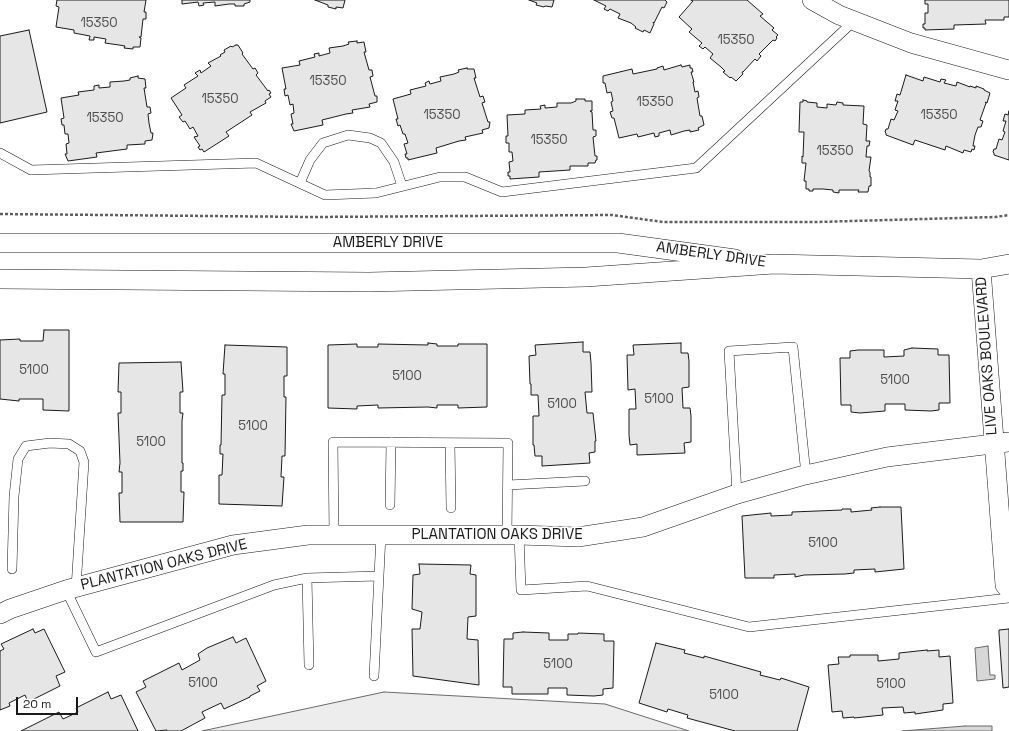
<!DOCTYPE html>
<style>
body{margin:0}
#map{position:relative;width:1009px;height:731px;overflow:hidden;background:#fff;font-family:"Space Grotesk",sans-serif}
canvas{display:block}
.scale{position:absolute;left:16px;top:697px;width:62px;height:18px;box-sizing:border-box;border:2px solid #1a1a1a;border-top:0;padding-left:5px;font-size:12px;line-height:14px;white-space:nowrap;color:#1a1a1a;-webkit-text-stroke:3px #fff;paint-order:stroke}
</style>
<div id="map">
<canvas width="1009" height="731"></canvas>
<div class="scale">20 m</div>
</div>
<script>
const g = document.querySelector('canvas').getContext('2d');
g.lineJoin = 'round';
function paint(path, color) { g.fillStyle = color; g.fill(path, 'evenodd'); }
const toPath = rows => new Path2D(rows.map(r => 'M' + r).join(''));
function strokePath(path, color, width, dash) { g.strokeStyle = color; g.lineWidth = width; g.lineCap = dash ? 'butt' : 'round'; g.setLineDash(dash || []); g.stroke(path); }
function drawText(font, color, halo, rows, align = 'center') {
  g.font = font + ' "Space Grotesk",sans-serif'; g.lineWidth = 3; g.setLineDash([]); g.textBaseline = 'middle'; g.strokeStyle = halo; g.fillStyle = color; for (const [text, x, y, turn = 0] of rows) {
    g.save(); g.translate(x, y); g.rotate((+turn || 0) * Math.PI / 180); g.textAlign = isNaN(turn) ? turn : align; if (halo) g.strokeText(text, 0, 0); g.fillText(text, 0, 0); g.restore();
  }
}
const green = toPath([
 [384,692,605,704,689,731,202,731,384,692]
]);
const water = toPath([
 [988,646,990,675,995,675,995,679,977,681,975,648,988,646],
 [965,726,992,726,992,731,902,731,965,726]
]);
const building = toPath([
 [57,0,146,0,144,12,146,12,146,19,143,19,141,37,139,37,141,38,140,47,133,47,133,49,124,48,125,46,119,45,105,43,106,39,94,37,94,40,89,40,90,36,74,33,74,30,56,27,59,7,56,6,57,0],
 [182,0,250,0,250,2,244,4,244,6,235,6,235,4,229,4,215,6,215,2,203,3,204,5,199,6,198,2,182,4,182,0],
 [315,0,345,0,343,8,336,7,336,9,328,7,328,5,315,0],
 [529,0,554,0,552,7,545,6,544,7,536,5,537,3,529,0],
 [594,0,665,0,667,2,664,8,662,7,654,23,653,22,654,24,650,33,644,30,643,32,635,28,636,27,631,23,618,18,620,14,610,9,608,11,604,9,606,6,594,0],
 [691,0,747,0,763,14,760,16,774,28,772,30,778,35,776,37,777,38,775,41,773,40,759,54,761,56,757,61,755,59,743,72,742,72,743,74,736,81,731,77,730,78,723,72,725,71,721,67,710,58,713,54,705,47,703,49,699,46,702,43,689,32,692,29,679,17,693,1,691,0],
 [925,0,1009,0,1009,17,1004,17,1004,20,985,20,986,24,954,25,954,29,925,30,925,28,923,28,923,24,925,24,925,13,928,13,928,4,925,4,925,0],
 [29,30,47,112,0,123,0,36,29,30],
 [357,41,357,43,364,42,366,52,364,52,369,70,372,70,373,76,370,77,375,96,377,96,377,102,369,104,370,107,352,110,353,113,346,114,322,120,323,125,294,131,291,124,293,124,291,114,294,113,293,104,290,105,288,95,285,96,284,89,286,89,282,68,300,65,299,61,315,57,314,54,319,53,319,56,330,53,329,48,343,46,349,44,348,42,357,41],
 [236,45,238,45,243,53,242,54,253,69,255,68,258,73,256,75,268,91,269,90,271,93,269,94,271,97,265,101,266,103,250,112,252,115,226,132,229,136,204,152,202,149,200,150,198,147,200,146,194,137,198,136,193,127,190,129,185,121,183,122,179,117,182,115,171,98,186,88,184,85,198,76,195,73,200,70,201,73,211,66,208,63,221,56,220,55,225,52,224,50,231,46,232,47,236,45],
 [681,65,682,67,690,65,690,68,692,68,693,72,691,72,694,82,693,82,695,92,698,91,699,97,697,98,700,116,702,116,704,125,698,128,699,130,690,132,690,130,684,131,671,135,670,130,659,133,659,136,655,137,654,133,638,137,637,134,619,138,614,118,612,118,610,112,613,111,611,102,613,101,611,92,607,93,605,83,603,83,603,76,632,69,633,74,657,69,657,68,663,66,664,70,681,65],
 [467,68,467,69,474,69,476,78,474,78,480,97,483,96,485,102,482,103,488,122,490,122,489,128,482,130,483,133,465,137,466,140,459,141,436,148,437,153,408,160,408,158,406,158,405,154,407,154,404,144,408,143,405,134,403,134,400,125,398,126,396,119,398,119,393,99,411,94,410,90,426,86,425,83,429,81,430,84,441,81,440,77,454,74,459,72,458,70,467,68],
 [906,75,923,81,924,77,940,82,941,79,946,80,944,83,956,86,957,82,970,87,970,86,976,88,976,86,984,89,984,90,990,93,987,103,985,102,986,103,980,120,983,121,981,127,978,127,975,135,973,146,975,146,974,150,972,149,971,152,964,150,963,153,946,146,945,150,915,140,913,145,886,135,886,133,885,132,886,129,888,129,891,119,894,120,898,111,895,110,898,101,895,101,897,94,900,95,906,75],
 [138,76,138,78,145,79,146,88,144,88,147,107,150,107,151,113,148,114,149,123,151,133,153,133,152,140,145,141,145,144,127,145,127,149,96,153,97,157,68,161,65,154,67,154,66,144,69,143,68,134,65,134,64,125,62,125,61,119,64,118,61,98,79,95,78,92,94,90,94,86,99,85,99,88,110,87,110,82,124,81,130,80,130,78,138,76],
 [576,99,585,99,585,101,592,101,592,111,590,111,592,112,593,130,596,130,596,136,593,137,595,156,597,156,597,160,596,160,595,163,588,163,588,166,570,166,570,170,539,172,539,177,510,179,510,176,508,176,508,172,510,172,509,162,513,161,512,152,509,152,509,143,506,143,506,136,508,136,507,115,525,114,525,110,541,109,540,106,545,105,545,108,557,107,557,103,571,103,576,101,576,99],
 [803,100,807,101,807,102,817,103,817,107,827,108,827,104,836,105,837,102,843,103,843,105,864,106,863,124,867,125,866,141,870,141,869,146,867,146,866,157,871,157,869,171,870,172,870,177,871,177,871,186,869,186,868,192,858,192,859,190,839,190,839,193,833,192,833,190,823,189,813,189,813,191,809,191,809,189,806,189,806,181,804,181,806,163,802,163,802,156,803,157,804,132,799,132,800,102,803,102,803,100],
 [1009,111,1009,160,994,155,994,153,993,152,994,149,996,149,999,139,1002,140,1005,132,1003,131,1006,121,1003,121,1005,114,1008,115,1009,111],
 [44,330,69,330,69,411,43,410,43,399,19,399,19,401,0,399,0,340,20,339,20,341,43,341,44,330],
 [583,342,583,352,590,352,591,363,592,392,585,392,587,413,593,413,596,441,595,441,595,452,589,453,590,463,542,466,542,456,535,456,534,445,533,445,533,416,539,416,538,395,531,395,531,384,530,384,529,356,536,355,535,345,583,342],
 [428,343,437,344,437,346,458,346,458,344,487,344,487,407,458,408,458,405,437,405,437,408,428,407,378,408,378,405,357,406,357,409,328,408,328,345,357,344,357,347,378,347,378,344,428,345,428,343],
 [681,343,681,353,688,353,689,361,689,387,682,388,683,408,690,408,691,416,691,442,684,443,685,453,637,455,637,444,630,445,629,435,629,409,636,409,635,389,628,390,627,355,634,355,633,345,681,343],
 [225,345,287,347,287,376,284,376,284,397,286,397,285,456,282,456,281,477,284,477,282,506,219,504,219,475,222,475,223,454,220,454,220,445,221,445,222,395,225,395,225,374,223,374,225,345],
 [912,348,938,349,938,355,949,355,950,403,939,403,939,410,931,411,905,410,905,404,885,404,885,411,860,413,851,412,851,405,841,405,840,358,850,358,850,351,858,350,884,350,884,357,904,356,904,350,912,348],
 [181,362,183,392,180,392,180,413,183,413,182,421,182,463,183,463,183,471,181,471,181,492,184,492,183,522,120,522,119,493,122,493,122,472,119,472,120,463,118,413,121,413,121,392,118,392,119,363,181,362],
 [880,507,901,507,904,569,875,572,875,569,854,570,854,573,845,574,804,575,795,577,795,574,774,575,774,578,745,578,742,516,771,513,771,516,792,515,792,512,842,510,842,509,851,509,851,512,872,510,871,508,880,507],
 [419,564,471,565,470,574,476,575,476,616,468,617,467,639,478,640,479,685,413,676,412,629,420,629,422,612,412,609,413,575,420,574,419,564],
 [33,629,35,633,44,629,65,672,56,676,60,686,28,702,25,695,9,703,10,706,0,710,0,651,4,649,1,644,33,629],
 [1009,629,1009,687,1003,688,999,633,999,630,1009,629],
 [523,632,549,633,549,640,568,640,568,634,578,634,578,633,604,634,604,641,614,641,613,688,603,689,603,695,594,696,567,695,567,688,548,688,548,694,512,694,512,687,503,687,504,639,513,639,513,633,523,632],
 [233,637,236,643,246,638,266,681,257,686,260,691,250,696,250,697,224,709,221,703,202,712,205,718,181,731,167,731,167,730,156,731,136,692,146,687,143,681,179,663,182,670,200,660,198,654,207,648,233,637],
 [656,643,685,650,684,653,704,658,704,656,761,672,760,675,780,680,781,678,809,687,797,731,735,731,687,718,688,715,668,709,667,712,639,703,656,643],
 [927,650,927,651,939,650,939,657,950,656,953,703,943,704,943,710,915,714,915,712,904,713,903,707,882,708,883,715,854,718,854,717,843,718,842,711,832,712,828,665,839,664,838,657,850,657,850,655,878,655,878,661,899,659,899,653,927,650],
 [108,692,111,699,121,695,138,731,21,731,59,712,63,719,78,712,76,708,108,692]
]);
const path = toPath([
 [0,214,312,217,612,215,663,222,817,222,995,217,1009,215]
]);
const lane = toPath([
 [0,153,31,170,256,163,325,195,376,193,440,177,465,177,502,192,696,168,854,21],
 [300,183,310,160,323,143,348,135,370,138,381,143,394,162,402,186],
 [450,443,451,508],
 [508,485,585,481],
 [737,494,729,351,793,347,806,475],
 [390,505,391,442],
 [334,535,333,442,508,443,507,535],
 [519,535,521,590,587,586,749,627,1009,598],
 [12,569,14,496,18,459,26,446,50,443,69,444,80,451,84,462,76,588],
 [307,578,309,665],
 [66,590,96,652,274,585,307,578,379,576],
 [374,676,381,535]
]);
const street = toPath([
 [812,0,839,15,911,43,1009,70],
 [0,243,618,243,735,259],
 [981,269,1005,585,1009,590],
 [0,279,369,282,586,277,774,264,981,269,1009,264],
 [0,614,10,609,66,590,233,545,308,535,519,535,578,537,643,527,737,494,801,476,887,457,1009,442]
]);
const numberNames = [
 ["15350",99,23],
 ["15350",736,40],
 ["15350",328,81],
 ["15350",220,99],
 ["15350",655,102],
 ["15350",442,115],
 ["15350",939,115],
 ["15350",105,118],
 ["15350",549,140],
 ["15350",835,151],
 ["5100",34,370],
 ["5100",407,376],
 ["5100",895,380],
 ["5100",659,399],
 ["5100",562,404],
 ["5100",253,426],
 ["5100",151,442],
 ["5100",823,543],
 ["5100",558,664],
 ["5100",203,683],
 ["5100",891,684],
 ["5100",724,695]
];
const streetNames = [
 ["AMBERLY DRIVE",388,243],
 ["AMBERLY DRIVE",711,255,8],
 ["LIVE OAKS BOULEVARD",987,356,-94],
 ["PLANTATION OAKS DRIVE",497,535],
 ["PLANTATION OAKS DRIVE",164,565,-14]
];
paint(green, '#ededed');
strokePath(green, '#6a6a6a', 1);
paint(water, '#d7d7d7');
strokePath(water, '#6a6a6a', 1);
paint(building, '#e6e6e6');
strokePath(building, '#1a1a1a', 1);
strokePath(lane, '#1a1a1a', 10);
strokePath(street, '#1a1a1a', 20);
strokePath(path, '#5f5f5f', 2.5, [3, 2]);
strokePath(lane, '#fff', 9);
strokePath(street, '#fff', 19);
drawText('13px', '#4d4d4d', null, numberNames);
drawText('15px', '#1a1a1a', '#fff', streetNames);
</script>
